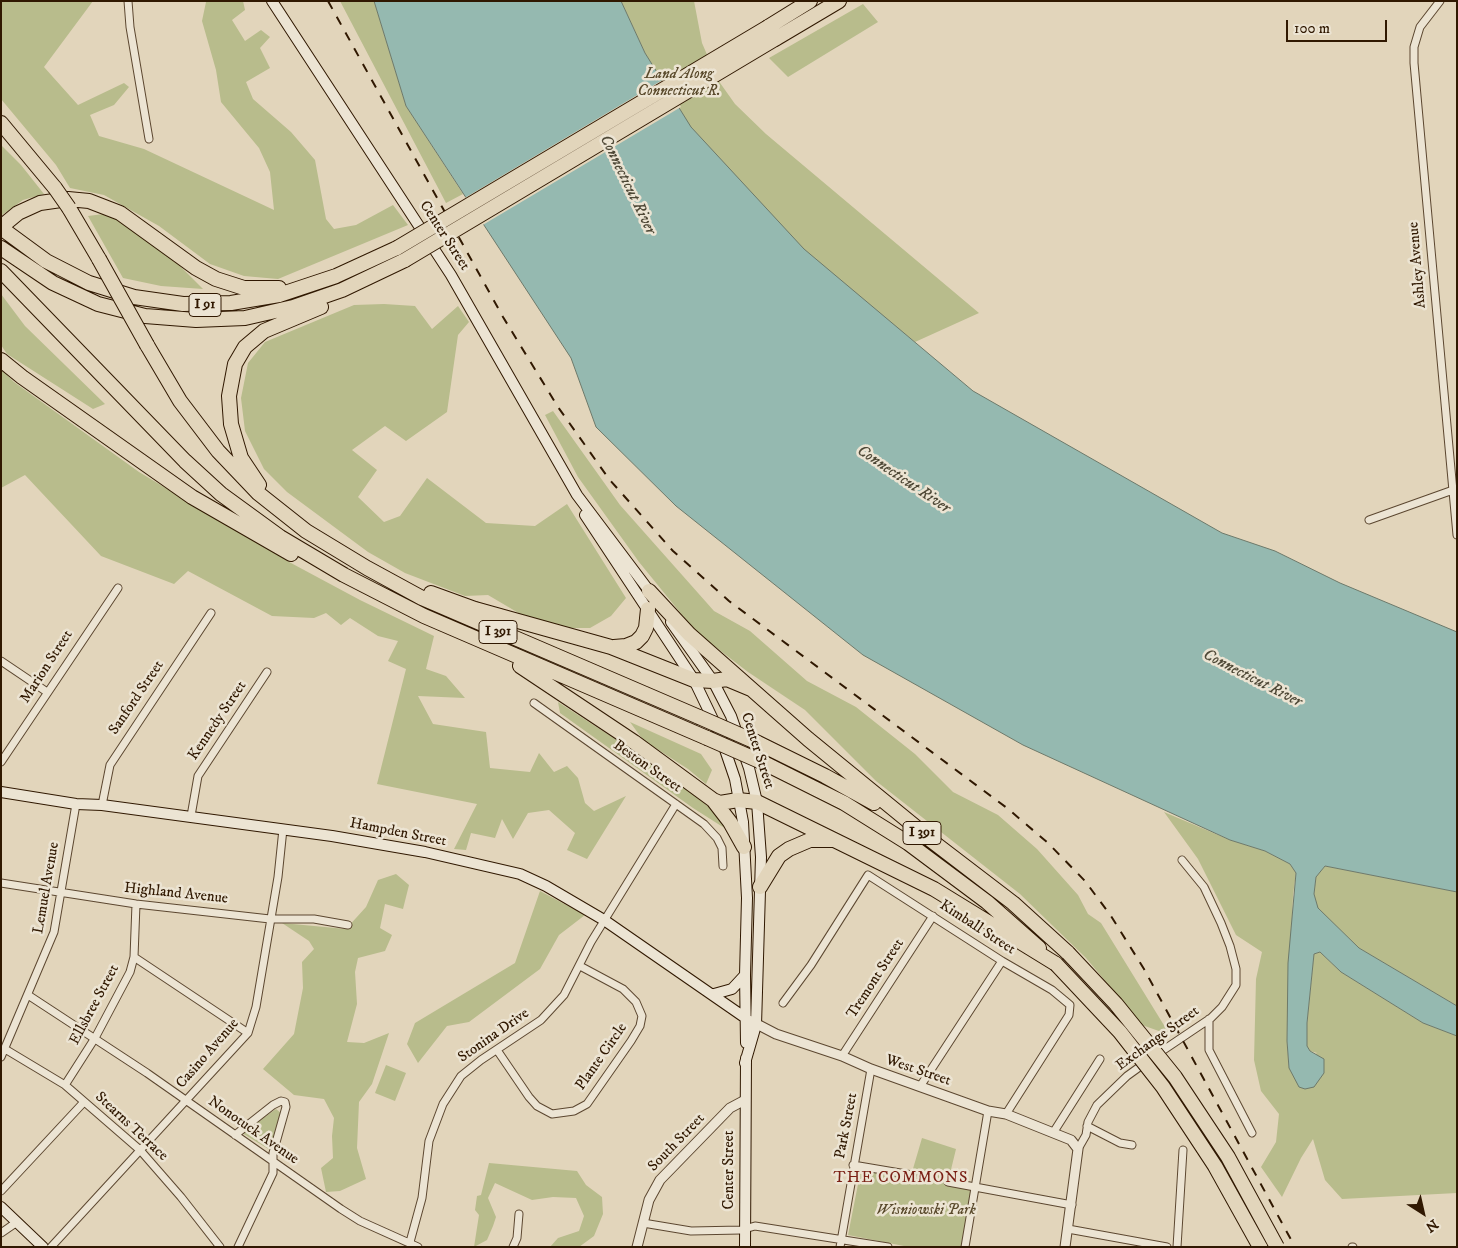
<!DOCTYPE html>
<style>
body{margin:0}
#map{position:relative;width:1458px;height:1248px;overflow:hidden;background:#e2d5bb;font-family:"IM FELL DW Pica",serif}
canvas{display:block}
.frame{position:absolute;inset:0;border:2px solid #301801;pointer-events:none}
.north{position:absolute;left:1398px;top:1188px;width:50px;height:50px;-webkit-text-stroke:4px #ece4d3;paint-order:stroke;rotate:145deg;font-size:14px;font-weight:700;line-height:20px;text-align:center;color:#301801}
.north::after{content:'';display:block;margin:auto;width:18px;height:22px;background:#301801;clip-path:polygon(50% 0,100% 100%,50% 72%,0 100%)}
.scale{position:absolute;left:1286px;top:20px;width:101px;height:22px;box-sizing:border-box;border:2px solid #301801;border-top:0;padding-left:6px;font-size:15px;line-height:18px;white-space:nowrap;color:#301801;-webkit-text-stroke:4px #ece4d3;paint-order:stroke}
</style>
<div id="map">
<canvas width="1458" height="1248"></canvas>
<div class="frame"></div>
<div class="north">N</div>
<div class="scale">100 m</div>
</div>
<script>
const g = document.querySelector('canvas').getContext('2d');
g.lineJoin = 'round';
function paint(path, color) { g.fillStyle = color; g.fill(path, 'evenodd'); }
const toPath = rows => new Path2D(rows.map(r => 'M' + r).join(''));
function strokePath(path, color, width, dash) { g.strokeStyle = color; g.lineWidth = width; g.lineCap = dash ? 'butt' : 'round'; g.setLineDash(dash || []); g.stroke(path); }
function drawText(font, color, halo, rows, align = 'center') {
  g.font = font + ' "IM FELL DW Pica",serif'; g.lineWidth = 5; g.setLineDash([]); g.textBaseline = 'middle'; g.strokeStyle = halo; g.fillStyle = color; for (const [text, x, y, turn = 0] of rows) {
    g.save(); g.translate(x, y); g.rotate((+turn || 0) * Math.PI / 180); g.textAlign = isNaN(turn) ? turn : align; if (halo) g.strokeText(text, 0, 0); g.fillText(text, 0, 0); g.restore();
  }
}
const green = toPath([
 [1,1,93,1,44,67,78,105,124,83,129,87,114,105,90,115,99,136,144,149,274,210,270,172,259,148,221,102,216,70,202,21,206,2,243,1,245,10,232,20,245,41,261,30,270,37,260,48,270,68,246,82,253,99,291,132,315,160,326,219,334,229,356,225,393,205,408,225,278,279,244,276,210,264,159,226,104,195,70,188,56,165,1,99],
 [340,1,374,1,406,106,463,194,446,203],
 [621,1,694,1,702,43,718,80,735,104,766,134,979,313,915,342,726,193,645,53],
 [863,4,878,22,788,77,769,58],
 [1,145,21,165,44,194,23,200,2,215],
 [111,213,169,255,203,289,161,286,123,278,88,216],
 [1,294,25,326,105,404,93,409,7,354,1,345],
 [384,304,415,306,432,329,458,306,469,322,458,335,447,412,406,441,385,426,352,450,377,470,358,497,384,522,400,516,427,478,486,523,535,526,567,504,626,598,611,616,590,628,565,628,527,618,488,595,465,596,405,573,368,552,287,492,264,469,245,431,241,398,248,363,265,342,354,305],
 [1,369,14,382,139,472,291,563,360,600,434,636,426,669,446,676,465,698,418,696,433,724,486,732,490,768,530,772,539,753,554,772,567,766,578,778,585,803,594,811,626,796,587,859,567,850,575,833,549,810,528,813,513,839,502,819,495,838,471,833,466,850,454,849,477,804,377,784,406,669,388,661,398,641,378,636,350,618,341,625,326,613,314,618,272,616,188,571,174,584,101,556,25,475,1,488],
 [553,411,620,505,714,611,750,631,807,681,856,707,915,754,953,792,998,815,1037,849,1078,895,1088,914,1101,923,1170,1035,1142,1025,1086,958,1020,894,876,781,805,710,748,672,696,632,639,562,578,477,545,415],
 [558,702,669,774,710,808,726,829,693,808,560,713],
 [630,722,701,754,712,770,706,784,688,769,643,740],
 [1164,812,1230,840,1265,851,1290,864,1296,873,1293,895,1287,1041,1289,1068,1317,1053,1310,1051,1307,1046,1307,1023,1314,954,1320,952,1341,972,1423,1023,1457,1036,1457,1193,1342,1199,1325,1180,1313,1139,1301,1158,1282,1197,1261,1167,1276,1142,1279,1114,1261,1091,1254,1060,1256,979,1262,952,1236,935,1198,859],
 [1325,866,1457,892,1457,1006,1359,948,1317,908,1314,894,1316,876],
 [396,874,409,885,403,909,385,904,380,928,392,935,385,951,358,958,355,972,357,1004,347,1042,364,1043,389,1033,372,1084,359,1102,357,1148,366,1179,340,1191,326,1192,321,1168,333,1158,332,1136,334,1118,324,1099,294,1095,263,1069,294,1034,303,988,302,962,314,949,309,941,282,923,346,929,366,907,378,880],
 [540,891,585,915,559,935,540,969,469,1022,447,1026,418,1063,407,1044,415,1023,515,963],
 [386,1065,406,1073,395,1101,375,1093],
 [276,1109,281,1113,270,1150,242,1133],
 [922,1138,956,1149,948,1182,972,1189,961,1247,909,1247,848,1235,861,1169,910,1179],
 [489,1163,577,1171,586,1185,602,1197,603,1214,594,1236,579,1247,550,1247,558,1238,579,1231,584,1216,576,1198,553,1197,532,1200,495,1183,488,1198,496,1217,493,1226,487,1240,474,1247,479,1215,475,1210,477,1196,481,1195]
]);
const water = toPath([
 [374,1,621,1,645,53,691,127,804,249,973,391,1222,533,1275,551,1340,583,1457,632,1457,892,1325,866,1316,877,1314,894,1318,908,1359,948,1457,1006,1457,1036,1423,1023,1341,972,1320,952,1314,954,1307,1023,1307,1046,1310,1051,1324,1059,1324,1073,1314,1087,1305,1089,1299,1087,1289,1068,1287,1041,1288,963,1296,873,1290,864,1265,851,1230,840,1023,745,863,655,676,506,596,427,571,358,406,106,374,1]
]);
const pier = toPath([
 [664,79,681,107,481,226,463,199]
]);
const minor = toPath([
 [128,1,130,27,149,139],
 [1440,1,1420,27,1414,47,1414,63,1457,535],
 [1369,520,1453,490],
 [1,661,47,692],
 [534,703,704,824,717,838,722,848,723,866],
 [1,762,118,588],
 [102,805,110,765,211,613],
 [191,816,198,776,267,672],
 [1,883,136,904,270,919,314,919,348,925],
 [134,957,248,1033],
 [28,995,147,1073,341,1209,360,1221,418,1247],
 [783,1003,811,965,868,875,1002,961,1052,990,1070,1005,1069,1015,1006,1114],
 [1209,1019,1209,1050,1252,1133],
 [5,1049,65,1085,140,1150,181,1197,220,1247],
 [497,1050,529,1097,537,1106,552,1114,574,1111,587,1104,631,1041,640,1026,642,1016,636,1002,623,989,580,966],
 [1156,1055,1211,1018,1222,1007,1236,985,1236,969,1230,946,1221,923,1204,887,1182,860],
 [842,1056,933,916],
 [1,1057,54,932,76,804],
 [65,1085,95,1038,130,972,134,957,136,904],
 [921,1085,1002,961],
 [1087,1126,1120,1143,1132,1145],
 [1053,1133,1100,1059],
 [235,1135,273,1105,281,1101,285,1102,286,1107,273,1153,273,1173,238,1247],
 [1078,1149,1086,1135,1088,1122,1097,1105,1127,1076,1145,1063],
 [853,1165,912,1175],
 [948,1182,1072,1205],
 [1,1191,84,1102],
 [643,1223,691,1231,741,1230,755,1226,888,1247],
 [1068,1229,1167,1247],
 [1,1233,17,1222],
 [410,1242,422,1198,429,1141,443,1104,461,1076,481,1060,541,1020,564,995,591,942,676,804],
 [51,1247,248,1033,256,1007,278,877,283,829],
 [513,1247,517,1238,519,1214],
 [840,1247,871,1069],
 [965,1247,988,1111],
 [1177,1247,1183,1150],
 [1352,1247,1353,1247]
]);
const tertiary = toPath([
 [751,1021,776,1034,842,1056,871,1069,988,1111,1006,1114,1071,1140,1078,1149,1065,1247],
 [637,1247,649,1200,660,1180,730,1108,745,1100]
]);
const secondary = toPath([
 [272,1,451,275,577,495,653,596],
 [585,515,694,680,719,732,735,779,743,822,747,898,745,975,746,1043],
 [671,622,713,681,731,716,749,768,757,802,761,857,756,1025,745,1063],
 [1,792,76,804,102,805,332,836,425,852,520,874,546,886,604,920,747,1019],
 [714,994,732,989,745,975],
 [1,1207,43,1247],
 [745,1247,746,1058]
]);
const motorway = toPath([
 [768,27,810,1],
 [775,39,839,1],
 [1,123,55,188],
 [69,208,99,259],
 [1,227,18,213,40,203,68,199,89,201,120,213,196,268,216,279,244,288,279,288],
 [1,228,46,261,89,283,134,297,183,304,231,303,279,295,336,276,397,248],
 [1,248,53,283,98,304,145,316,196,320,245,318,293,307,342,290,405,260],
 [1,271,185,461,221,494,280,537,344,575,424,616,707,738],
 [147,345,180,401,218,451,258,493,306,531,367,568,422,598,699,717],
 [1,360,22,377,192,497,291,554],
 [259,485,241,458,231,424,229,396,235,364,245,347,264,331,321,307],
 [649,591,689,634,808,739,934,842],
 [431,593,475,609,611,647,694,680,713,681,727,679,751,689],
 [614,647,626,646,636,642,642,636,646,628,648,609],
 [520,666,634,742,713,800,720,803,738,800,757,802,934,889,1056,964],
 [756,742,825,776,874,803],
 [764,763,844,803,908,843,987,902,1039,948],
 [713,800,730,822,744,847],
 [928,838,1013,903,1068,953],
 [760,887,779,856,789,849,810,840,832,840]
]);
const rail = toPath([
 [328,1,503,317,558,407,609,479,673,551,729,601,1007,808,1048,843,1085,881,1111,916,1144,969,1295,1247]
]);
const motorwayBridge = toPath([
 [55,188,69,208],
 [397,248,768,27],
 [99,259,147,345],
 [405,260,775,39],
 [699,717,756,742],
 [707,738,764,763],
 [1068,953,1116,1004,1175,1077,1228,1157,1277,1247],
 [1056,964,1120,1032,1163,1087,1215,1166,1260,1247]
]);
const shields = [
 [205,305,32],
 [498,632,38],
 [922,833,38]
];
const shieldNames = [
 ["I 91",205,305],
 ["I 391",498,632],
 ["I 391",922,833]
];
const parkNames = [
 ["Land Along",679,75],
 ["Connecticut R.",679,92],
 ["Wisniowski Park",926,1211]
];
const streetNames = [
 ["Center Street",444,236,57],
 ["Ashley Avenue",1418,265,-95],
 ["Marion Street",47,667,-57],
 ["Sanford Street",137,698,-56],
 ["Kennedy Street",218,721,-56],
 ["Center Street",757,751,72],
 ["Beston Street",647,767,35],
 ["Hampden Street",398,833,11],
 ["Lemuel Avenue",47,888,-80],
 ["Highland Avenue",176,894,6],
 ["Kimball Street",977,928,33],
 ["Tremont Street",876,979,-57],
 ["Ellsbree Street",95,1005,-62],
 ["Stonina Drive",494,1036,-35],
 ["Exchange Street",1158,1039,-36],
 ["Casino Avenue",208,1054,-49],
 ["Plante Circle",602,1057,-55],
 ["West Street",918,1071,19],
 ["Park Street",847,1126,-79],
 ["Stearns Terrace",131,1127,43],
 ["Nonotuck Avenue",253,1131,35],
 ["South Street",677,1143,-46],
 ["Center Street",730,1170,-90]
];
const waterNames = [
 ["Connecticut River",627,185,64],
 ["Connecticut River",903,480,34],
 ["Connecticut River",1252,679,27]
];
const neighbourhoodNames = [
 ["THE COMMONS",901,1179]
];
paint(green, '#b8bc8c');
paint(water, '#95b9b0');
strokePath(water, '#6d796a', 1);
paint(pier, '#e2d5bb');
strokePath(minor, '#5c4730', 9);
strokePath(tertiary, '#5c4730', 11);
strokePath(secondary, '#301801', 12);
strokePath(motorway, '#301801', 16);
strokePath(minor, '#ece4d3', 7);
strokePath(tertiary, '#ece4d3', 9);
strokePath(secondary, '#ece4d3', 10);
strokePath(motorway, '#e2d5bb', 14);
strokePath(rail, '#301801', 2, [9, 9]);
strokePath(motorwayBridge, '#301801', 16, []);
strokePath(motorwayBridge, '#e2d5bb', 14);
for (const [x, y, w] of shields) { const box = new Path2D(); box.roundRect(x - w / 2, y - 11.5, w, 23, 4); g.fillStyle = '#ece4d3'; g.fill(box); strokePath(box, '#301801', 1); }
drawText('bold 14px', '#301801', null, shieldNames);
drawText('italic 15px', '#59492b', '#ece4d3', parkNames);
drawText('15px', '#301801', '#ece4d3', streetNames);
drawText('italic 16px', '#4e4836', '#ece4d3', waterNames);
g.letterSpacing = '1px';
drawText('16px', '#7a1f14', '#ece4d3', neighbourhoodNames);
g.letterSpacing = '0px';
</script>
